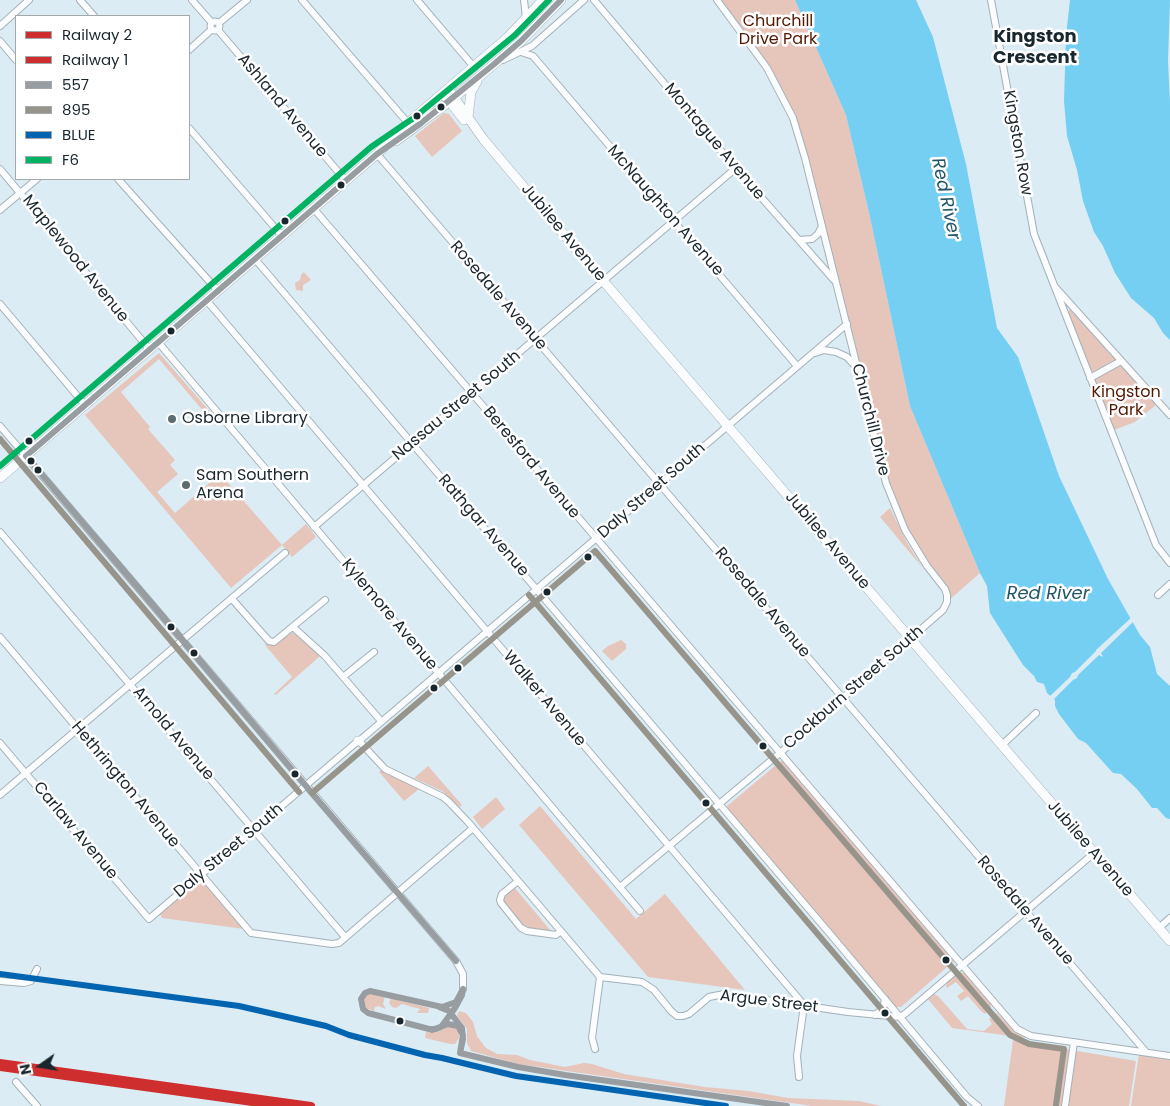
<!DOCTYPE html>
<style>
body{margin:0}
#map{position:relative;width:1170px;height:1106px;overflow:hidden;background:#dcecf4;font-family:Poppins,sans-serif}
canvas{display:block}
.legend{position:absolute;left:15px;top:15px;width:175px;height:165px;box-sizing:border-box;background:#fff;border:1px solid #a3a8ab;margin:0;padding:6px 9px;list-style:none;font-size:15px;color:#18262d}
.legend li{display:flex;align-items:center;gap:10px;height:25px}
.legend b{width:25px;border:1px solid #a3a8ab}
.north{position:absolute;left:15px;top:1041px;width:50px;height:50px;-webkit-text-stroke:4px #fff;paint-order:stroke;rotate:257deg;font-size:14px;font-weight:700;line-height:20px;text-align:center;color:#18262d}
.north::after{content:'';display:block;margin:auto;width:18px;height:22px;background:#18262d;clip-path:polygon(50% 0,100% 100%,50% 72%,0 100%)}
</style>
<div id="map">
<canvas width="1170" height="1106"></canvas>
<ul class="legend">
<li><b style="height:6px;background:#cf2e2f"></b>Railway 2</li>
<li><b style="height:6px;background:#cf2e2f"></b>Railway 1</li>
<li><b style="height:6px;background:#979da0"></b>557</li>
<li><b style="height:6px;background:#97958b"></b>895</li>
<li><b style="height:6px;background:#0064b1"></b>BLUE</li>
<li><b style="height:6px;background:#00b262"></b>F6</li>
</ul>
<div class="north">N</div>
</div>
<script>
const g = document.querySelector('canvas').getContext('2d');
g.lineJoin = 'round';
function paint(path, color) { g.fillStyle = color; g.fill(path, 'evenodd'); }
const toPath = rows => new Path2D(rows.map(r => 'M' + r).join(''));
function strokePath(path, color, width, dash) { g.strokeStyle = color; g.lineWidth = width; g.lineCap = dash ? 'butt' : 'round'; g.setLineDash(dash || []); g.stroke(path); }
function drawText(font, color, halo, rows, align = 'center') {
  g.font = font + ' Poppins,sans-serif'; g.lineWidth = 5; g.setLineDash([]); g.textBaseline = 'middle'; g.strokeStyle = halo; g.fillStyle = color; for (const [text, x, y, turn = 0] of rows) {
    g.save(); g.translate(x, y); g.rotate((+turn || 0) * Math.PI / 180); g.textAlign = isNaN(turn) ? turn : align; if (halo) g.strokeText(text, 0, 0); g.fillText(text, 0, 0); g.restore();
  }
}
const green = toPath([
 [717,0,795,0,846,115,870,217,910,406,980,573,947,602,947,595,927,566,893,501,805,158,781,93],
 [444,113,449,114,462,131,432,157,415,136],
 [304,272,311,280,303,285,303,291,296,290,295,283,300,280,301,275],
 [1071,309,1156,405,1135,422,1114,430,1067,312],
 [159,353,220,423,216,426,159,359,121,392,150,427,148,429,175,460,170,465,178,474,157,492,175,513,215,478,217,480,222,476,282,545,306,524,316,537,292,557,282,545,231,588,85,415],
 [890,508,906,541,922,567,880,517],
 [294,632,320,656,276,695,274,694,292,677,265,645,267,643,273,645,277,644,289,634],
 [621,640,626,644,626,649,612,661,602,651,608,646],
 [782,760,954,961,901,1007,895,1007,726,807],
 [428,766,429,767,462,805,460,807,442,791,414,778],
 [382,770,419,789,404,801,379,772],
 [496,797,505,809,482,829,473,817],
 [540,806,636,919,665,894,745,990,648,977,519,825],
 [199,881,203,882,244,929,162,918,160,914],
 [514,887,551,931,528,929,523,926,504,903,503,899],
 [958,972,965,973,991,1004,991,1008,985,1014,981,1011,968,996,961,1001,957,996,964,991,956,982,947,988,946,987,947,982],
 [371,993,385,996,383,1004,386,1009,378,1006,375,1007,374,1011,366,1008,364,1004,364,999,367,995],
 [934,994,938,996,967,1029,984,1031,992,1024,989,1019,997,1013,1015,1031,1026,1038,952,1028,928,999],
 [391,998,429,1008,428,1013,417,1013,420,1009,402,1004,396,1008,392,1007,389,1003],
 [459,1011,466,1013,473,1022,477,1036,486,1048,497,1054,517,1055,530,1060,565,1067,584,1063,592,1064,624,1074,705,1087,749,1091,788,1098,859,1101,881,1106,812,1106,518,1064,471,1051,467,1043,467,1029,457,1016],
 [448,1026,455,1027,459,1032,459,1038,455,1044,450,1044,425,1038,426,1032,438,1032],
 [1013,1040,1136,1061,1129,1106,1004,1106],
 [1139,1054,1170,1058,1170,1106,1131,1106]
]);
const water = toPath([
 [795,0,916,0,933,37,966,164,997,328,1018,357,1059,476,1108,579,1140,635,1150,647,1157,674,1170,686,1170,819,1166,818,1157,808,1152,808,1137,789,1121,774,1113,773,1086,743,1078,739,1059,714,1055,706,1055,700,1047,693,1044,684,1037,682,1034,676,1023,665,990,613,987,586,980,573,910,406,870,217,846,115],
 [1070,0,1170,0,1168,61,1170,102,1170,340,1163,333,1154,318,1131,298,1115,273,1103,246,1094,232,1083,201,1077,170,1067,136,1064,101,1066,36]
]);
const pier = toPath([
 [1132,617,1134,621,1101,653,1103,657,1099,655,1078,675,1077,678,1073,680,1052,701,1048,697,1049,697,1070,677,1072,673,1075,672,1096,651,1096,650]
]);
const street = toPath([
 [80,0,94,16],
 [192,0,212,23],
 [302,0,408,123],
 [417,0,474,67],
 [524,0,526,18],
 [594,0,739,172,834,280],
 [991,0,1034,234,1156,545,1170,563],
 '210.5 26a4.5 4.5 0 1 1 9 0a4.5 4.5 0 1 1-9 0Z',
 [219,23,247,0],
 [0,26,29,0],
 [218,30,346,181],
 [0,41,16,60],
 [189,50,211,30],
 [521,52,533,56,797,366],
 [503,60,532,46,584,0],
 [189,128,282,236],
 [377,154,1146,1052],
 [0,169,150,350],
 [118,179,218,291],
 [314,209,1017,1029,1031,1036,1170,1056],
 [0,210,37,179],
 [799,240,812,239,818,234,822,226],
 [255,259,831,935,967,1097,978,1106],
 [1056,288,1170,415],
 [207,301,804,1005,797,1056,799,1077],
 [0,304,85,405],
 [158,342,640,911],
 [815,353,824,350,836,352,847,357,856,367],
 [1090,378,1121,361],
 [0,426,456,961,463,974,463,989],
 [314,527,736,168],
 [0,532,345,937],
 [1158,595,1170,584],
 [232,599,269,641,274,642,325,600],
 [293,627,325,656,381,721],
 [0,637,251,933,332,944,339,943,473,828],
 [343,677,374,652],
 [0,743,149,919,358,741],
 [1002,745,1036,713],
 [0,795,285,553],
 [518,881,502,894,500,900,501,903,521,928,527,931,556,935,561,931],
 [620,887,780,753,943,610,947,602,947,595,945,589,927,566,905,530,886,483,805,158,793,118,767,68,717,0],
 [1159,928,1170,918],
 [600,977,468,822,449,802,443,797,385,769,359,741,847,324],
 [600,977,642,982,654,990,671,1011,677,1016,683,1016,689,1014,709,997,724,994,848,1012,900,1017,906,1013,1093,854],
 [0,981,24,983,31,981,37,969],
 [875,1015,883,1009,885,999],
 [595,1049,592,1038,600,977],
 [16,1082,37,1106],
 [1065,1106,1074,1042]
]);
const secondary = toPath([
 [448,89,484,140,599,276,1170,941],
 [446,97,464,120],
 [468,117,471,92,477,81],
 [396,141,449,102,493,65,521,41,561,0],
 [0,478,377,154,408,123,507,38,543,0],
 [358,741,359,741]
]);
const bus1 = toPath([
 [26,456,155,607,306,786,26,456],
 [26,456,377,154,420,124,493,65,521,41,561,0],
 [306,786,456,961],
 [306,786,456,961],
 [463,989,462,995,455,1008,441,1027,436,1029,429,1029,368,1013,363,1009,361,999,365,993,370,991,442,1007,456,1002,463,989],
 [439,1007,449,1011,462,1028,463,1039,460,1053],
 [432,1030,448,1024,458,1026,463,1035,460,1053],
 [460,1053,518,1067,565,1075,787,1106]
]);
const bus2 = toPath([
 [0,439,299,792],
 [529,595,964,1106],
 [312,793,595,551,1010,1035,1029,1044,1064,1049,1056,1105]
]);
const bus3 = toPath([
 [0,974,239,1006,326,1026,349,1035,425,1055,442,1058,516,1076,726,1106]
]);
const bus4 = toPath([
 [0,466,371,147,415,117,487,58,515,35,549,0]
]);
const rail1 = toPath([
 [0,1063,311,1106]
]);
const rail2 = toPath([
 [0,1067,281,1106]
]);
const markers = [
 [441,107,4.5,"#18262d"],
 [417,116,4.5,"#18262d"],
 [341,185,4.5,"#18262d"],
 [285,221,4.5,"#18262d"],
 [171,331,4.5,"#18262d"],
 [172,419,5,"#5d6b73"],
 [29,441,4.5,"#18262d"],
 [31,461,4.5,"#18262d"],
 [38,470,4.5,"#18262d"],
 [186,485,5,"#5d6b73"],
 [588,557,4.5,"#18262d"],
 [547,592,4.5,"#18262d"],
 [171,627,4.5,"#18262d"],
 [194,653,4.5,"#18262d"],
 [458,668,4.5,"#18262d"],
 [434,688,4.5,"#18262d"],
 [763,746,4.5,"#18262d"],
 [295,774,4.5,"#18262d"],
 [706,803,4.5,"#18262d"],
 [946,960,4.5,"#18262d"],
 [885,1013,4.5,"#18262d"],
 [400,1021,4.5,"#18262d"]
];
const parkNames = [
 ["Churchill",778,22],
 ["Drive Park",778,40],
 ["Kingston",1126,393],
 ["Park",1126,411]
];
const streetNames = [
 ["Ashland Avenue",282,106,50],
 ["Montague Avenue",714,142,50],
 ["Kingston Row",1017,143,80],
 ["McNaughton Avenue",665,211,49],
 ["Jubilee Avenue",563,233,50],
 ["Maplewood Avenue",75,259,51],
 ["Rosedale Avenue",498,296,49],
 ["Nassau Street South",457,406,-40],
 ["Churchill Drive",870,420,76],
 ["Beresford Avenue",531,463,50],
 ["Daly Street South",652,491,-41],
 ["Rathgar Avenue",483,526,49],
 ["Jubilee Avenue",827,541,50],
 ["Rosedale Avenue",762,603,50],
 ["Kylemore Avenue",389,615,50],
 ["Cockburn Street South",854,688,-41],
 ["Walker Avenue",544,699,50],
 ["Arnold Avenue",173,734,50],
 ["Hethrington Avenue",125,785,50],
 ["Carlaw Avenue",75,831,50],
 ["Jubilee Avenue",1090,849,49],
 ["Daly Street South",229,851,-40],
 ["Rosedale Avenue",1025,911,49],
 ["Argue Street",769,1002,7]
];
const poiNames = [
 ["Osborne Library",182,419],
 ["Sam Southern",196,476],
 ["Arena",196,494]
];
const neighbourhoodNames = [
 ["Kingston",1035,37],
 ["Crescent",1035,58]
];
const waterNames = [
 ["Red River",945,199,78],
 ["Red River",1048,594]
];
paint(green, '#e6c5bb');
paint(water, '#74cff3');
paint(pier, '#dcecf4');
strokePath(street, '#a3b1b8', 8);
strokePath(secondary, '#a3b1b8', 10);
strokePath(street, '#fafcfd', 6);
strokePath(secondary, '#fafcfd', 9);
strokePath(bus1, '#979da0', 6);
strokePath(bus2, '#97958b', 6);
strokePath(bus3, '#0064b1', 6);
strokePath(bus4, '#00b262', 6);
strokePath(rail1, '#cf2e2f', 8);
strokePath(rail2, '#cf2e2f', 8);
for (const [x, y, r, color] of markers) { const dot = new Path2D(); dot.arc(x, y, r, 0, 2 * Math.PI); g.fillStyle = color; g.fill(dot); strokePath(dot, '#fff', 2); }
drawText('16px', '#521701', '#fff', parkNames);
drawText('16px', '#18262d', '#fff', streetNames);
drawText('16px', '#18262d', '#fff', poiNames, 'left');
drawText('bold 18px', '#18262d', '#fff', neighbourhoodNames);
drawText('italic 18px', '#24566a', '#fff', waterNames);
</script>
